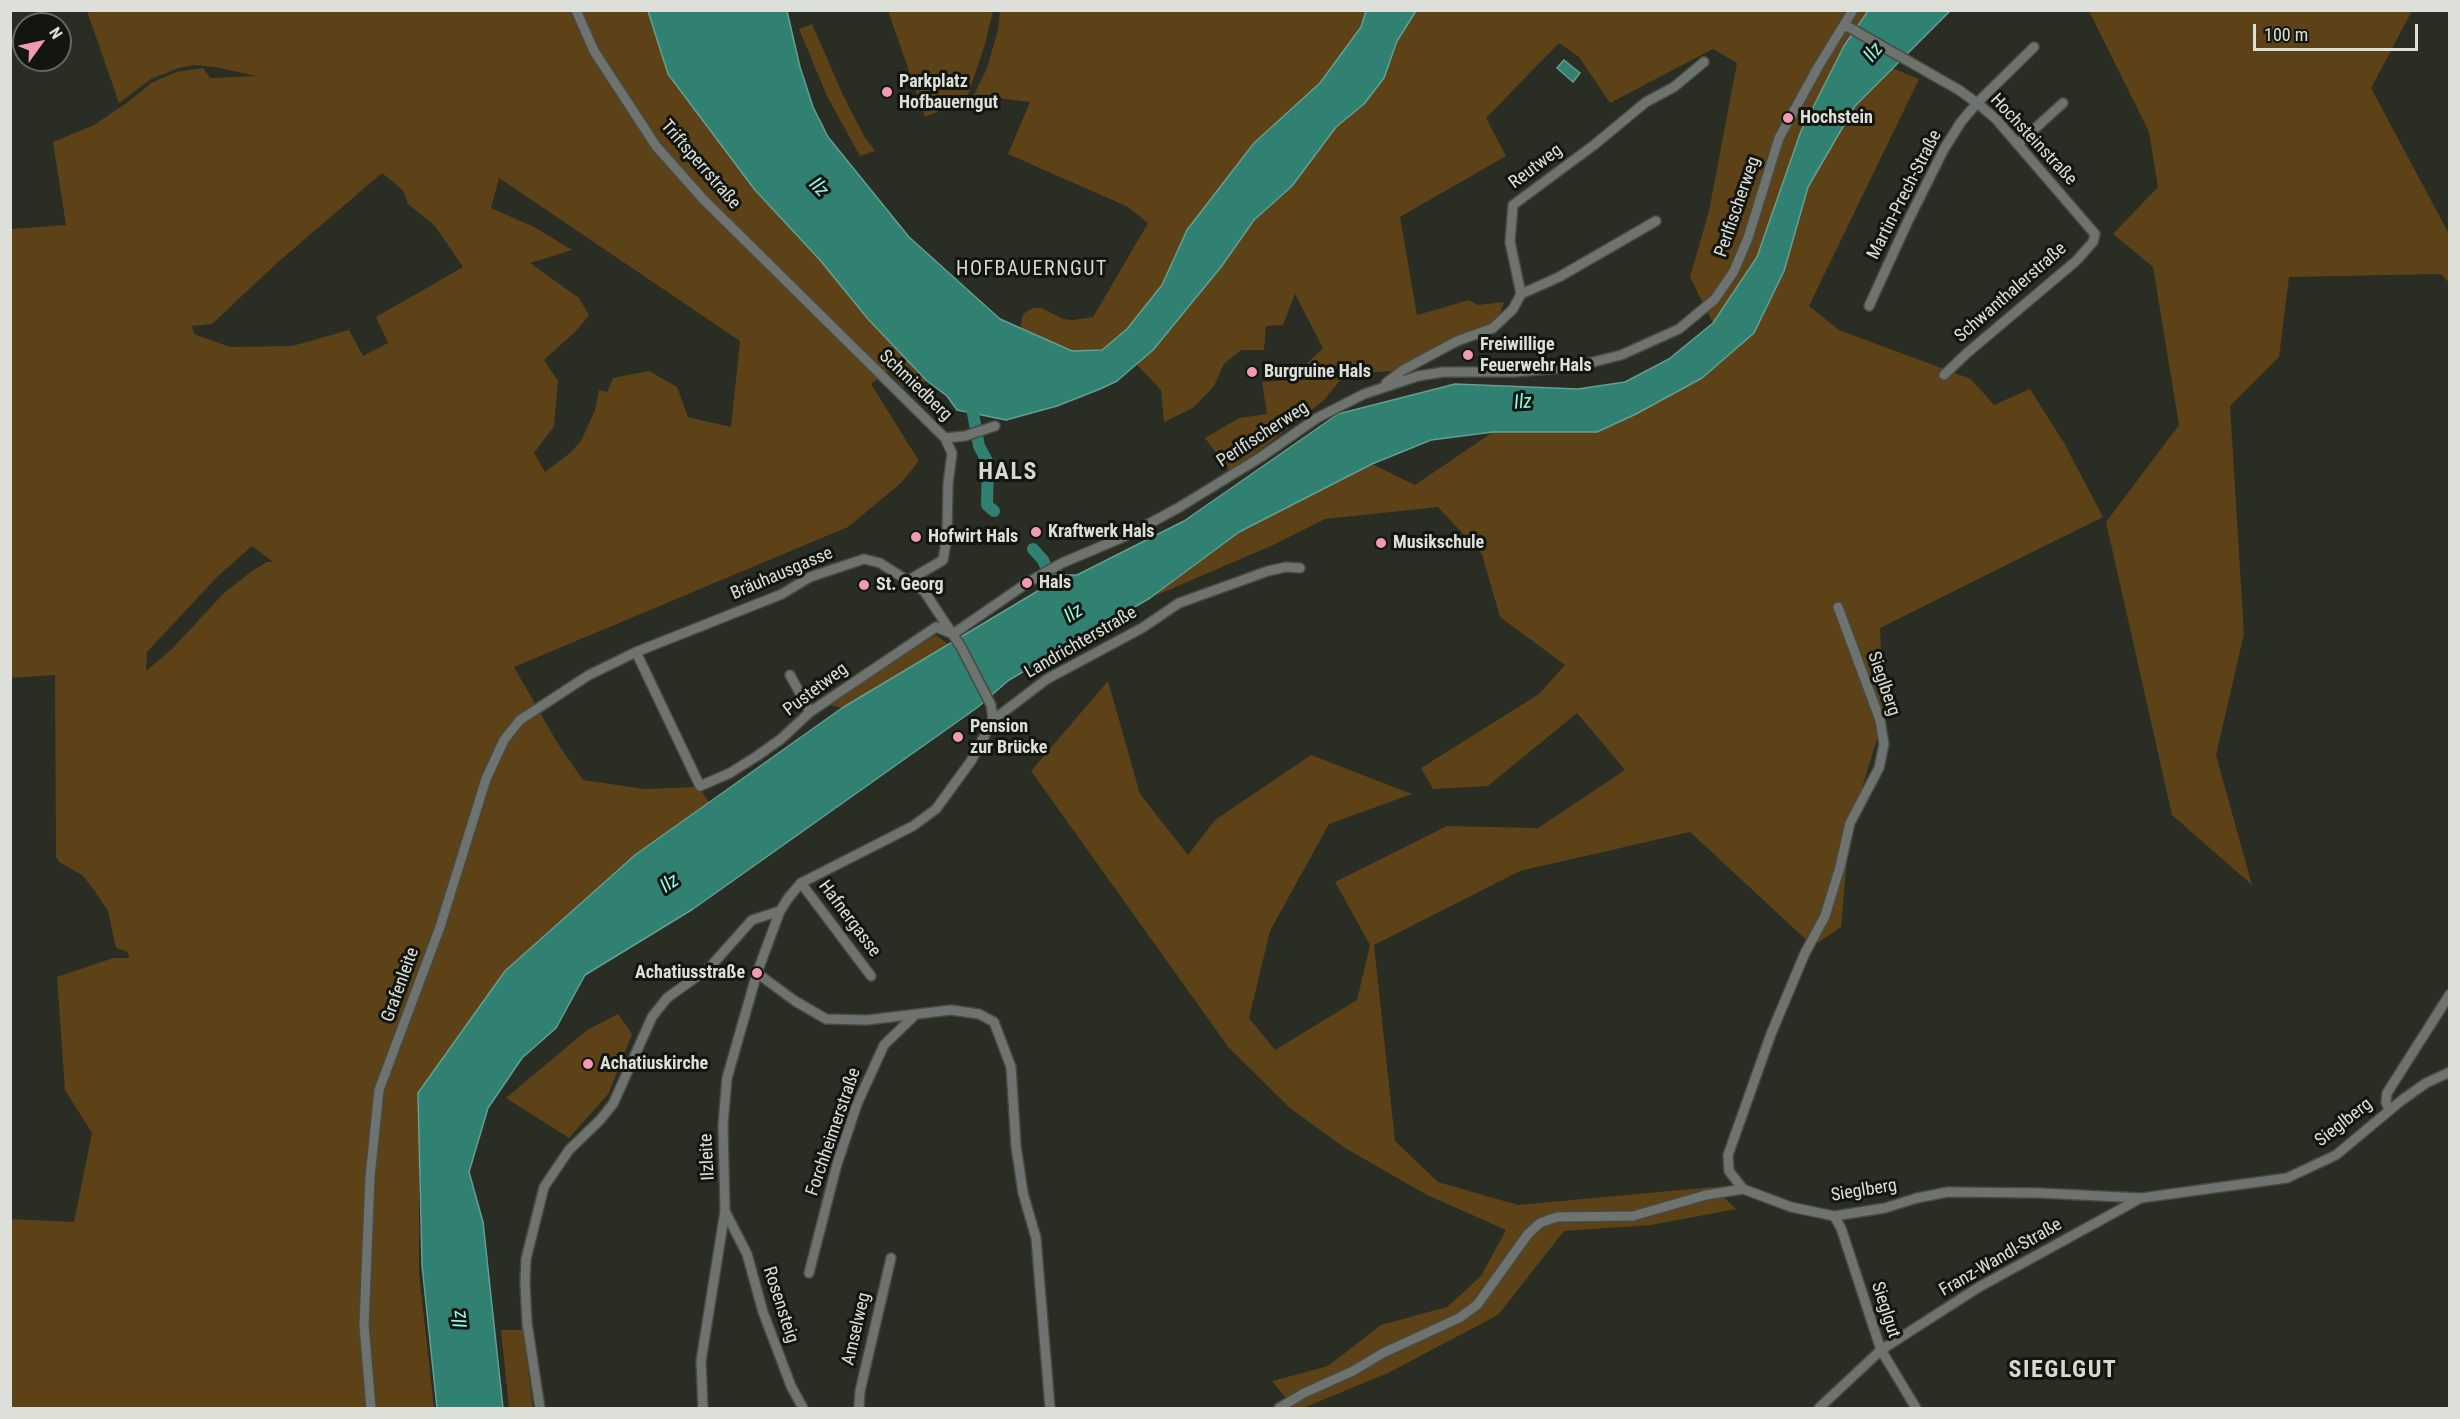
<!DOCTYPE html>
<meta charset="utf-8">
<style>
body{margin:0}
#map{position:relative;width:2460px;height:1419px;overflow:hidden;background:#292d23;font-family:"Roboto Condensed",sans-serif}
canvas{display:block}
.frame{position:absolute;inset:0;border:12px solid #dde0d9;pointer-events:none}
.north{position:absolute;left:12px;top:12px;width:60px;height:60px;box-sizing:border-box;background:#131510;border:2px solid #646660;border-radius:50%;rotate:57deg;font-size:16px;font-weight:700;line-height:24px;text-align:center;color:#dde0d9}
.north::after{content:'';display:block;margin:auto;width:21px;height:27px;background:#f19ab4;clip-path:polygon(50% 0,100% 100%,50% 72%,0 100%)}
.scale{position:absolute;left:2253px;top:24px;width:165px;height:27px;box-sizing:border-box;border:3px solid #dde0d9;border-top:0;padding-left:8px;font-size:18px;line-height:21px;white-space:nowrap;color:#dde0d9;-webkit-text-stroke:4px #131510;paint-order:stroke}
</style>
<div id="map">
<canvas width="2460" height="1419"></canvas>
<div class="frame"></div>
<div class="north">N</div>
<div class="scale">100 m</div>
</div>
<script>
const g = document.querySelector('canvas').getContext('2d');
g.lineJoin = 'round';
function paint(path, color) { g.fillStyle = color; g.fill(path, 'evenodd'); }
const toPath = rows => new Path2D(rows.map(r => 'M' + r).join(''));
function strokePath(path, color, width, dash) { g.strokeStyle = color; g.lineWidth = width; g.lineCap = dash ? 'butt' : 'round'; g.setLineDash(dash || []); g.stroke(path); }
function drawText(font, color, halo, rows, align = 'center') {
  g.font = font + ' "Roboto Condensed",sans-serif'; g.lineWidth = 6; g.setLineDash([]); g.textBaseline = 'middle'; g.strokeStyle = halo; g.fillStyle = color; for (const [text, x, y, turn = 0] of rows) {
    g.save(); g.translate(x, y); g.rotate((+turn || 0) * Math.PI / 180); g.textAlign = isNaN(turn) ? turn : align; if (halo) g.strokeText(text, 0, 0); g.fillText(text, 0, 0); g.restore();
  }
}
const green = toPath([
 [87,11,648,11,668,75,755,190,820,260,869,319,927,381,903,387,888,371,871,384,919,461,901,483,848,527,514,667,558,744,583,780,645,789,699,787,710,804,627,861,505,971,419,1092,419,1273,434,1408,11,1408,10,1219,74,1222,92,1133,65,1090,57,977,113,958,129,958,128,952,116,948,108,911,92,887,82,875,59,862,56,857,55,675,11,678,11,229,66,225,53,142,94,125,128,102,151,83,176,72,203,68,210,78,256,76,215,67,194,65,179,68,151,79,119,103],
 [382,173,403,190,408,204,435,226,463,267,376,317,388,343,363,356,349,330,292,346,230,347,194,334,192,326,212,324,277,263],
 [499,178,740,341,731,427,688,417,677,387,649,371,613,378,607,392,599,390,595,410,581,441,570,453,545,472,534,453,554,426,558,381,544,360,576,331,589,315,579,298,530,263,572,250,534,227,491,208],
 [252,546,273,562,267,562,252,571,224,593,172,649,146,671,147,652,217,577],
 [888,11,993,11,985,44,968,95,948,108,925,117],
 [1000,11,1366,11,1361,27,1320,83,1254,143,1187,230,1162,285,1127,329,1102,350,1072,351,1020,328,1023,314,1033,308,1042,308,1063,319,1073,320,1093,317,1148,223,1128,207,1008,154,1030,102,974,95,987,68,998,30],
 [1416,11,1868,11,1844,46,1801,131,1757,257,1713,323,1690,277,1709,211,1737,63,1713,49,1610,103,1579,57,1559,43,1486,118,1506,156,1400,217,1417,315,1469,300,1478,305,1504,302,1497,321,1446,342,1392,371,1346,374,1323,401,1231,473,1205,438,1239,418,1267,414,1262,382,1290,380,1323,348,1295,294,1283,325,1266,326,1264,350,1241,350,1224,364,1214,386,1193,408,1164,422,1161,390,1135,363,1153,350,1221,267,1254,220,1292,186,1336,127,1364,104,1384,78,1397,41],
 [2089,11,2412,11,2371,88,2449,234,2449,283,2441,274,2289,277,2279,357,2230,406,2244,634,2216,755,2252,885,2172,815,2106,522,2179,425,2153,267,2113,234,2158,187,2149,132],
 [812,24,843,95,864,136,875,151,860,156,827,96,799,29],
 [1892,68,1919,79,1809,306,1839,330,1971,379,1994,405,2030,389,2064,443,2103,517,1880,628,1884,717,1850,826,1841,927,1813,946,1690,832,1520,871,1374,945,1395,1141,1438,1182,1518,1205,1713,1187,1736,1209,1651,1225,1564,1231,1498,1315,1388,1373,1303,1408,1294,1408,1272,1381,1328,1366,1381,1325,1447,1307,1481,1276,1506,1230,1427,1195,1345,1148,1291,1109,1229,1048,1031,771,1108,681,1140,794,1188,855,1215,820,1311,755,1412,794,1329,824,1270,931,1249,1018,1275,1050,1357,1000,1370,945,1335,882,1447,826,1538,828,1625,770,1577,713,1488,786,1433,789,1421,768,1539,694,1565,665,1500,617,1482,554,1438,507,1325,519,1273,545,1150,598,1239,532,1372,464,1415,485,1493,432,1597,432,1636,414,1702,378,1784,271,1808,187,1855,106],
 [936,635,948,644,842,708,823,703],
 [618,1014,632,1034,609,1093,569,1138,506,1098,587,1030],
 [501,1330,523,1330,533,1408,509,1408]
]);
const water = toPath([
 [648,11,787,11,800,67,813,107,828,137,909,237,1000,319,1072,351,1102,350,1127,329,1162,285,1187,230,1254,143,1320,83,1361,27,1366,11,1416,11,1397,41,1384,78,1364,104,1336,127,1292,186,1254,220,1221,267,1153,350,1117,381,1100,389,1057,406,1006,420,957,410,947,396,927,381,868,319,820,260,755,190,668,74,648,11],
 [1868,11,1950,11,1855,106,1808,187,1784,271,1754,333,1702,378,1636,414,1597,432,1493,432,1431,440,1372,464,1239,532,1150,598,1009,680,978,707,693,909,585,975,556,1028,522,1058,488,1108,469,1172,483,1222,503,1408,437,1408,422,1265,418,1093,505,971,635,855,842,708,1041,589,1040,577,1058,567,1064,575,1077,575,1184,521,1338,414,1455,384,1578,389,1625,382,1669,359,1713,323,1757,257,1801,131,1844,46,1868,11],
 [1564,60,1580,73,1573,82,1557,68,1564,60]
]);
const canal = toPath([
 [970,397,979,446,988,463,987,505,994,511],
 [1033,549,1043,560,1052,581]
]);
const street = toPath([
 [576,10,594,51,656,146,703,199,945,438,952,453,948,484,947,536,943,560,909,580],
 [1845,25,1959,90,1977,103,1996,119,2095,234,2093,242,2076,261,1967,353,1944,375],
 [2018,144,2063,103],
 [1521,294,1559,277,1656,221],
 [1869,306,1908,221,1944,149,1961,122,1977,103,2034,47],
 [1386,383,1403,370,1457,341,1493,328,1513,309,1521,294,1510,242,1513,205,1594,145,1646,102,1674,87,1704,62],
 [945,438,965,436,995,426],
 [1838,607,1880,720,1884,744,1879,768,1850,823,1840,867,1825,916,1805,953,1771,1034,1728,1155,1729,1171,1743,1189,1791,1207,1834,1216,1885,1208,1917,1198,1948,1192,2040,1193,2141,1198,2287,1178,2336,1155,2402,1100,2426,1083,2450,1072],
 [953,634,1027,583,1062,563,1128,535,1178,508,1261,457,1317,418,1364,394,1418,376,1443,372,1514,372,1573,367,1621,355,1679,329,1715,299,1734,271,1748,238,1779,138,1818,67,1853,10],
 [636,652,700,786,730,773,757,756,781,739,810,712,936,627,953,634],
 [790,675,810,712],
 [801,883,871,976],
 [757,973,795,1001,826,1019,867,1020,951,1010,979,1014,994,1022,1011,1067,1016,1146,1023,1193,1036,1238,1050,1408],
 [2389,1110,2386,1102,2387,1093,2450,994],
 [725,1211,747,1254,763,1312,791,1386,803,1408],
 [1834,1216,1841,1228,1881,1350,1916,1408],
 [809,1273,837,1164,857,1104,884,1045,915,1015],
 [371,1408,364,1325,370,1177,379,1090,440,927,486,779,504,740,520,720,589,675,636,652,782,594,810,577,864,559,880,563,924,591,961,647,991,705,993,720],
 [540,1408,527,1323,525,1282,526,1259,544,1187,569,1150,600,1120,613,1104,652,1017,667,998,710,967,752,920,780,911],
 [703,1408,701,1361,725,1211,723,1125,727,1078,757,973,780,911,789,897,801,883,913,826,936,809,971,761,993,720,1047,679,1142,628,1179,603,1268,571,1286,567,1300,568],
 [859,1408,860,1391,891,1258],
 [1279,1408,1304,1393,1353,1371,1383,1353,1459,1318,1477,1305,1528,1234,1540,1223,1557,1217,1633,1216,1706,1195,1743,1189],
 [1819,1408,1881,1350,1979,1287,2139,1199]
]);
const markers = [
 [887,92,6,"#f19ab4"],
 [1788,118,6,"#f19ab4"],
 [1468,355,6,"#f19ab4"],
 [1252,372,6,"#f19ab4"],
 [1036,532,6,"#f19ab4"],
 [916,537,6,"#f19ab4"],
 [1381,543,6,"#f19ab4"],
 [1027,583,6,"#f19ab4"],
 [864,585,6,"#f19ab4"],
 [958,737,6,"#f19ab4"],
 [757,973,6,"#f19ab4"],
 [588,1064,6,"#f19ab4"]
];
const poiNames = [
 ["Parkplatz",899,82],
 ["Hofbauerngut",899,103],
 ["Hochstein",1800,118],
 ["Freiwillige",1480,345],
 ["Feuerwehr Hals",1480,366],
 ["Burgruine Hals",1264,372],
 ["Kraftwerk Hals",1048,532],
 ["Hofwirt Hals",928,537],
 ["Musikschule",1393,543],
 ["Hals",1039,583],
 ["St. Georg",876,585],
 ["Pension",970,727],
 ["zur Brücke",970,748],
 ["Achatiusstraße",745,973,"right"],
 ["Achatiuskirche",600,1064]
];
const streetNames = [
 ["Hochsteinstraße",2033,140,47],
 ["Triftsperrstraße",700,165,49],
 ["Reutweg",1536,167,-37],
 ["Martin-Prech-Straße",1905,195,-63],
 ["Perlfischerweg",1738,207,-71],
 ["Schwanthalerstraße",2011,293,-41],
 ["Schmiedberg",915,386,44],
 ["Perlfischerweg",1263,435,-33],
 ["Bräuhausgasse",782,574,-23],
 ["Landrichterstraße",1081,643,-30],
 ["Sieglberg",1883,684,71],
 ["Pustetweg",816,690,-37],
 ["Hafnergasse",849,919,53],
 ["Grafenleite",401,985,-70],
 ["Sieglberg",2344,1123,-38],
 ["Forchheimerstraße",834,1132,-71],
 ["Ilzleite",708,1157,-93],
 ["Sieglberg",1864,1191,-9],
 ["Franz-Wandl-Straße",2001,1258,-30],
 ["Rosensteig",780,1305,72],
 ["Sieglgut",1885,1310,72],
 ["Amselweg",857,1329,-77]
];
const waterNames = [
 ["Ilz",1874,53,-51],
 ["Ilz",818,188,46],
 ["Ilz",1523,403,-5],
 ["Ilz",1074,614,-33],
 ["Ilz",670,884,-34],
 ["Ilz",461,1319,-97]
];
const neighbourhoodNames = [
 ["HOFBAUERNGUT",1032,270]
];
const districtNames = [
 ["HALS",1008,473],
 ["SIEGLGUT",2063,1371]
];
paint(green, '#5c4216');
paint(water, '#318173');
strokePath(water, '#659e92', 1.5);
strokePath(canal, '#318173', 12);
strokePath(street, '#464a40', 12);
strokePath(street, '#6e736f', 9);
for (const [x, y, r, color] of markers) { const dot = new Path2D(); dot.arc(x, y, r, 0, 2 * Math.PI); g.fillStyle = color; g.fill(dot); strokePath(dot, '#131510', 2); }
drawText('bold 18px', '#dde0d9', '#131510', poiNames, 'left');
drawText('18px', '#dde0d9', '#131510', streetNames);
drawText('italic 20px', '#8ffae5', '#131510', waterNames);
g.letterSpacing = '1.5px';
drawText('20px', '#d4dacd', '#131510', neighbourhoodNames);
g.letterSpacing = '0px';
g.letterSpacing = '1.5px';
drawText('bold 24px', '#d4dacd', '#131510', districtNames);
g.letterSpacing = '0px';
</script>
